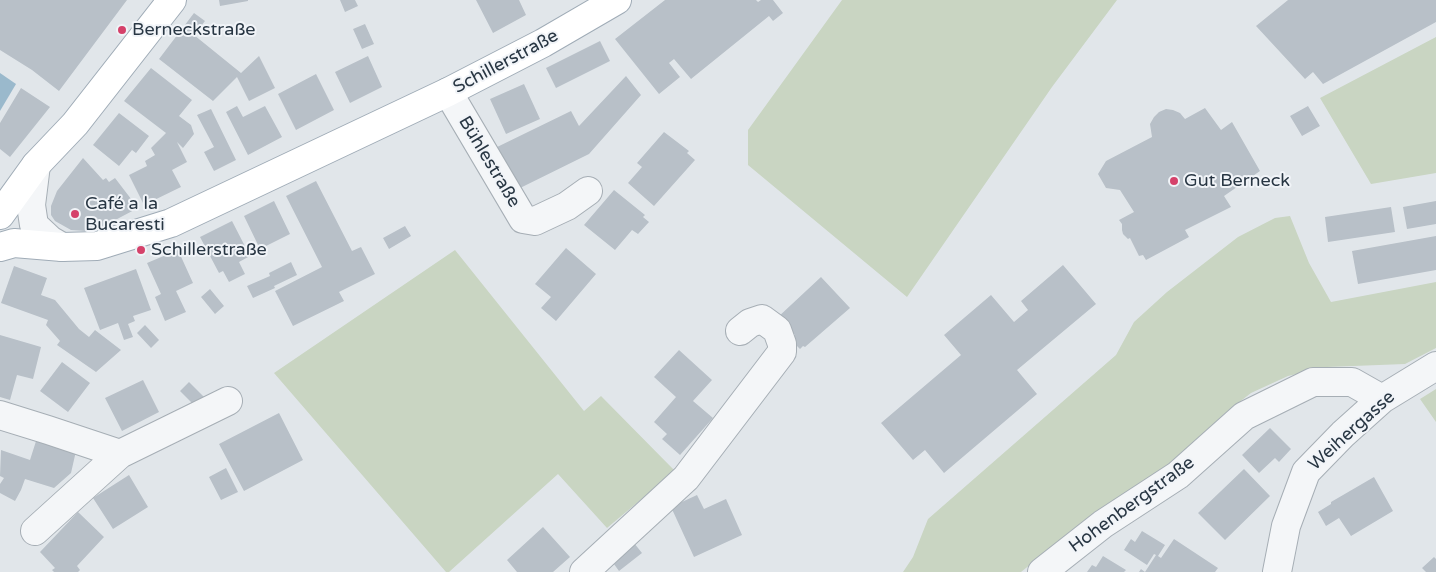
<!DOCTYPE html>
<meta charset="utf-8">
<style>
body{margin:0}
canvas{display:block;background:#e1e6ea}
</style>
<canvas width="1436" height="572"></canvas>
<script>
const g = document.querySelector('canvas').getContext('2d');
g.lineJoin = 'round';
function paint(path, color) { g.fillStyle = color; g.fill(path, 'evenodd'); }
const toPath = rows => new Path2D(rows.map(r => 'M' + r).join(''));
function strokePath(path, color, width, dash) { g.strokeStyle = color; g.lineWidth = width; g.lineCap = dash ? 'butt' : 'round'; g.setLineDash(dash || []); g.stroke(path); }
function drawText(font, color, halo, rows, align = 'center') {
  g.font = font + ' "Varela Round",sans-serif'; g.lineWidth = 4; g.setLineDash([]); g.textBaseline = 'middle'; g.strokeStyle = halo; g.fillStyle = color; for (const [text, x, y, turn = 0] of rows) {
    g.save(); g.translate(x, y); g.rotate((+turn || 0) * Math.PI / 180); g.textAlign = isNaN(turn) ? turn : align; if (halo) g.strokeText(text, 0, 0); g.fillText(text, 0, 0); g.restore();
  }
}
const green = toPath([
 [842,0,1117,0,1052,87,907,297,748,165,748,130],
 [1436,37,1436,173,1371,184,1320,98],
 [1290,216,1309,263,1331,302,1436,282,1436,348,1405,364,1327,367,1288,376,1251,393,1224,414,1200,441,1157,474,1056,544,1021,572,903,572,913,557,928,519,1116,355,1134,322,1167,292,1238,237,1275,218],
 [455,250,584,411,601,396,675,471,607,528,558,474,449,572,446,572,274,373],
 [1436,389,1436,422,1420,399]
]);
const water = toPath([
 [0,73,16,84,0,111]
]);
const building = toPath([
 [0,0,127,0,59,91,32,70,0,50],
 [219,0,248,0,248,1,220,6],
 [340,0,355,0,358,6,345,12],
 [476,0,519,0,526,15,493,33],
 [665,0,756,0,758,2,761,0,773,0,783,13,773,21,769,16,691,79,674,59,669,63,680,77,659,94,615,39],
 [1288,0,1436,0,1436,22,1323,84,1313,72,1305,79,1256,26],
 [194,13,205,21,194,35,241,73,259,56,275,88,249,101,237,77,213,101,159,59],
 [365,24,374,44,362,49,353,29],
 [600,41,610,61,556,88,546,68],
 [368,56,382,87,350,103,335,72],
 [151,68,192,100,179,116,191,125,194,134,183,148,177,142,187,162,172,170,181,187,144,205,129,175,147,166,145,161,155,155,151,148,166,133,124,101],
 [316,74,334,110,296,130,278,94],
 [626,76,641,95,589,154,514,191,493,149,571,111,579,126],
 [524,84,540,119,506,134,490,99],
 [21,88,50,107,10,157,0,149,0,123],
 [237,106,243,117,265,106,282,137,248,155,226,112],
 [1308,106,1320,126,1302,136,1290,116],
 [1205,108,1221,130,1232,122,1260,171,1224,196,1231,207,1185,230,1189,237,1146,260,1143,255,1139,256,1130,238,1128,239,1123,234,1122,230,1122,224,1119,220,1134,212,1120,190,1106,188,1098,174,1106,161,1152,137,1150,124,1154,117,1159,112,1166,109,1173,110,1180,113,1185,119],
 [211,109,236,160,214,171,204,152,214,147,197,115],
 [119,113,149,136,136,153,132,150,119,166,93,145],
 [664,132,689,151,687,153,695,160,654,206,628,183,642,167,637,163],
 [83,158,103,180,106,178,109,182,115,178,138,208,102,227,86,231,71,230,55,221,51,215,51,206,57,191],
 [316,181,352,251,361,247,375,274,339,292,344,301,293,326,275,291,322,267,286,196],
 [614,190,645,215,643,217,649,222,638,234,632,230,615,250,584,225],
 [274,201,290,234,260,249,244,216],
 [1436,201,1436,224,1407,229,1403,207],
 [1391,207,1395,232,1328,242,1325,217],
 [232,221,250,256,239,262,245,274,229,282,223,271,219,273,200,237],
 [405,226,411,236,389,249,383,238],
 [1436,236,1436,270,1358,284,1352,251],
 [566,248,596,274,556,321,541,308,551,297,535,284],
 [178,250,193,283,176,291,186,312,165,321,155,297,161,294,147,263],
 [291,262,297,275,274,286,275,288,253,298,247,286,270,276,269,273],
 [1063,265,1096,304,1017,370,1037,394,944,473,925,450,913,460,881,423,961,355,944,335,991,295,1014,322,1028,310,1021,301],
 [14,266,47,278,41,295,55,300,79,329,89,337,95,330,121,350,96,372,57,345,60,341,46,325,48,320,1,303],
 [136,269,151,310,133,316,135,321,128,324,133,337,124,340,118,323,100,330,84,288],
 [821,277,850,308,805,347,803,346,800,349,792,341,795,335,792,331,790,333,777,318],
 [210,289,224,306,215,314,201,297],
 [145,325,159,340,151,348,137,333],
 [0,335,41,347,33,379,17,375,10,400,0,397],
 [679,350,712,380,693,401,713,418,680,455,662,439,667,434,654,422,676,397,654,377],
 [62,362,90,383,68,412,40,391],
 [143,380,159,412,122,431,105,398],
 [189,382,206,399,197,408,180,391],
 [279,413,303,460,244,491,219,444],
 [1270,428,1291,449,1279,462,1275,458,1259,473,1242,455],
 [37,438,76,451,71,473,54,488,25,479,21,490,15,501,0,493,0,484,4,478,0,476,1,450,30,460],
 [226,468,238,492,221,500,209,477],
 [1244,469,1270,496,1225,540,1198,513],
 [129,475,148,507,113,529,93,498],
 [1374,477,1393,511,1351,536,1339,518,1326,526,1318,512,1331,504,1331,502],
 [697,495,704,509,726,499,742,535,694,557,671,507],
 [78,512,104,537,77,566,80,570,78,572,54,572,52,570,55,568,40,552],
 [543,527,570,557,553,572,517,572,507,560],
 [1142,531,1165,545,1158,556,1161,558,1174,539,1218,568,1215,572,1139,572,1141,569,1145,572,1156,555,1154,554,1147,565,1124,550,1131,539,1135,542],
 [634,543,642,553,619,571,611,560],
 [1103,556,1126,570,1124,572,1087,572,1092,565,1096,567],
 [1434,557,1436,559,1436,572,1426,572,1422,568]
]);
const minor = toPath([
 [448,92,523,219,535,221,567,206,588,191],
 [36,165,31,205,34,225,50,240,62,247],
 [0,415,48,430,120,454],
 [35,531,120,454,228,401],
 [584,572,686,478,782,352,782,344,777,330,762,319,750,323,740,331],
 [1042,572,1103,524,1178,475,1244,416,1313,382,1352,382,1382,399],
 [1277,572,1286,526,1306,472,1343,434,1382,399,1436,366]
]);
const major = toPath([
 [0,215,36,165,75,124,172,0],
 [0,247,14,243,62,247,97,246,171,223,448,92,543,43,617,0]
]);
const markers = [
 [122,30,5,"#d5416a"],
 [1174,181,5,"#d5416a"],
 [75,214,5,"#d5416a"],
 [141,250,5,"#d5416a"]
];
const poiNames = [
 ["Berneckstraße",132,30],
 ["Gut Berneck",1184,181],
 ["Café a la",85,204],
 ["Bucaresti",85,225],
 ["Schillerstraße",151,250]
];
const streetNames = [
 ["Schillerstraße",506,62,-28],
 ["Bühlestraße",489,162,59],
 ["Weihergasse",1352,431,-42],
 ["Hohenbergstraße",1132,505,-36]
];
paint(green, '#c9d5c2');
paint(water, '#9ab9cc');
paint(building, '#b8c0c8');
strokePath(minor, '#a6aeb5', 30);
strokePath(major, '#a0acb7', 30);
strokePath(minor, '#f4f6f8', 28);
strokePath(major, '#fff', 28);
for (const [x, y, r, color] of markers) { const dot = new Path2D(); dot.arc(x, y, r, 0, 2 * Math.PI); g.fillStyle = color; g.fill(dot); strokePath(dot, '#f1f4f8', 2); }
drawText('18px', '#283643', '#f1f4f8', poiNames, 'left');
drawText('18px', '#283643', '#f1f4f8', streetNames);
</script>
